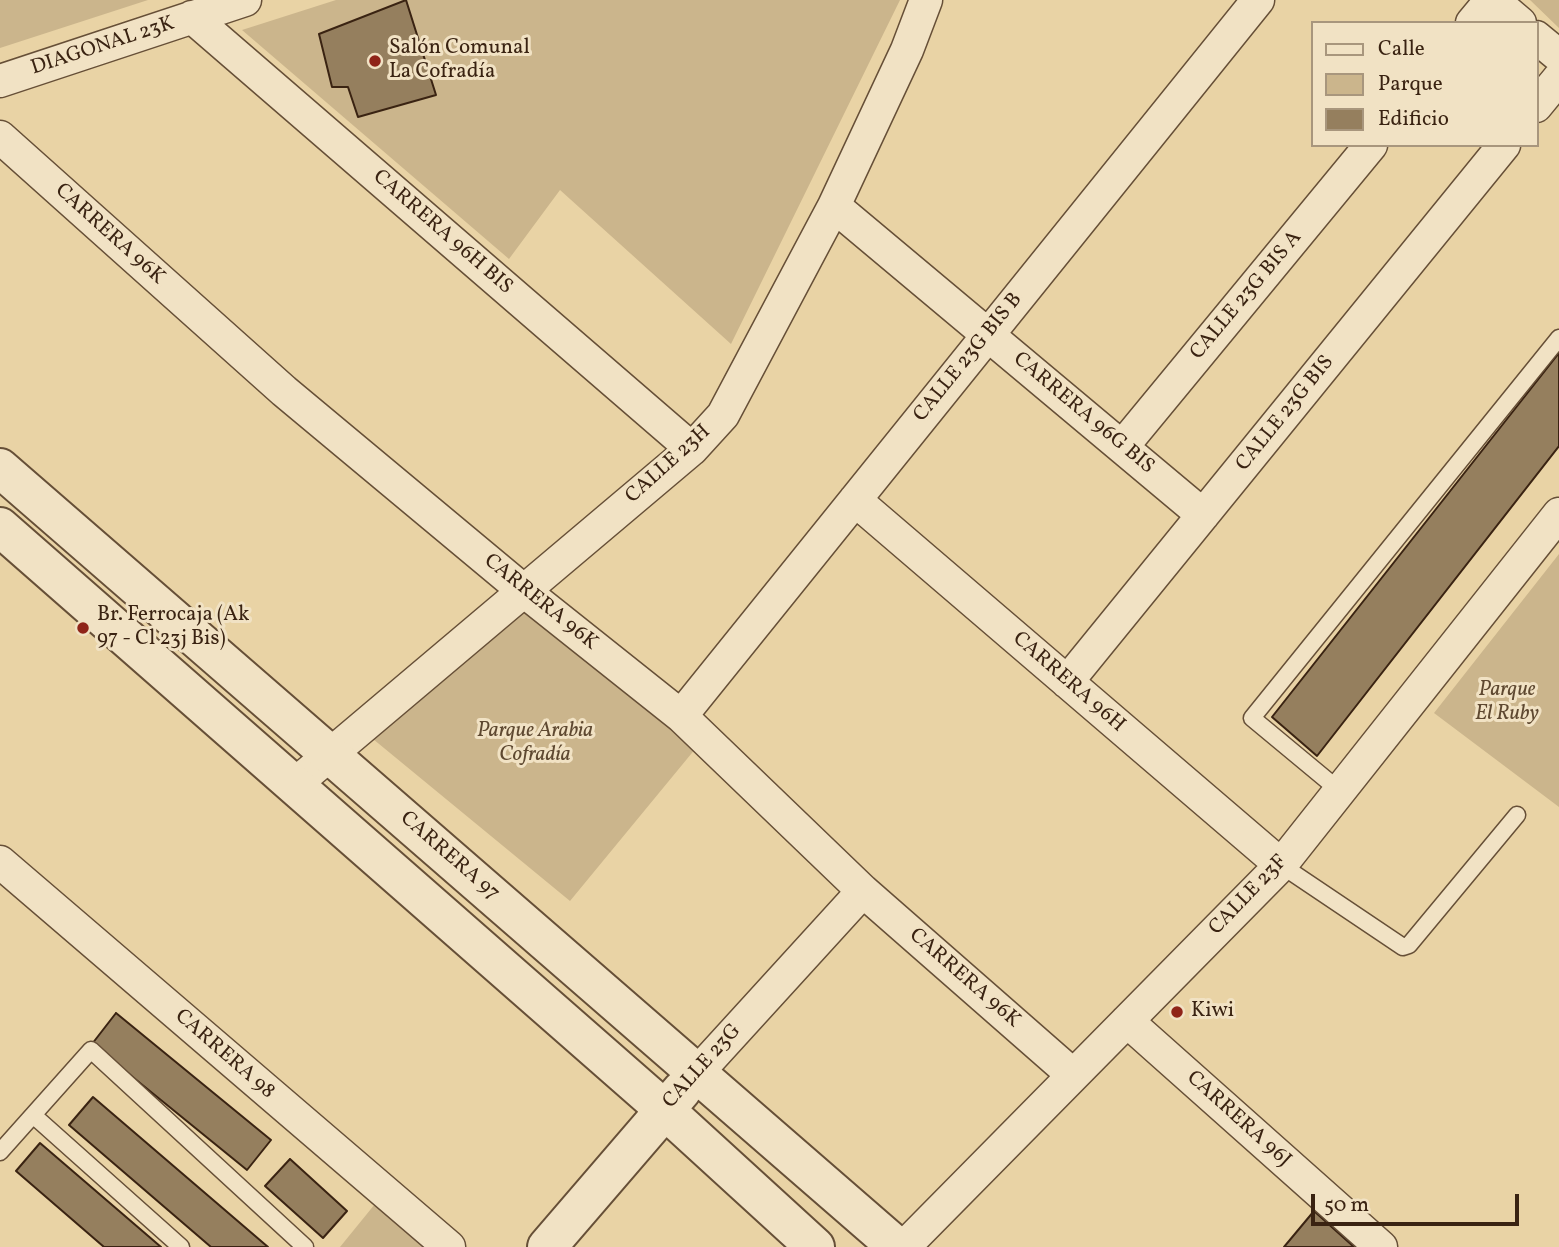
<!DOCTYPE html>
<meta charset="utf-8">
<style>
body{margin:0}
#map{position:relative;width:1559px;height:1247px;overflow:hidden;background:#e9d3a5;font-family:Vollkorn,serif}
canvas{display:block}
.legend{position:absolute;left:1311px;top:21px;width:228px;height:126px;box-sizing:border-box;background:#f1e2c4;border:2px solid #a8967d;margin:0;padding:9px 12px;list-style:none;font-size:21px;color:#3a2312}
.legend li{display:flex;align-items:center;gap:14px;height:35px}
.legend b{width:35px;border:2px solid #a8967d}
.scale{position:absolute;left:1311px;top:1194px;width:208px;height:32px;box-sizing:border-box;border:4px solid #3a2312;border-top:0;padding-left:9px;font-size:21px;line-height:24px;white-space:nowrap;color:#3a2312;-webkit-text-stroke:5px #f1e2c4;paint-order:stroke}
</style>
<div id="map">
<canvas width="1559" height="1247"></canvas>
<ul class="legend">
<li><b style="height:9px;background:#f1e2c4"></b>Calle</li>
<li><b style="height:19px;background:#cbb58c"></b>Parque</li>
<li><b style="height:19px;background:#957f5e"></b>Edificio</li>
</ul>
<div class="scale">50 m</div>
</div>
<script>
const g = document.querySelector('canvas').getContext('2d');
g.lineJoin = 'round';
function paint(path, color) { g.fillStyle = color; g.fill(path, 'evenodd'); }
const toPath = rows => new Path2D(rows.map(r => 'M' + r).join(''));
function strokePath(path, color, width, dash) { g.strokeStyle = color; g.lineWidth = width; g.lineCap = dash ? 'butt' : 'round'; g.setLineDash(dash || []); g.stroke(path); }
function drawText(font, color, halo, rows, align = 'center') {
  g.font = font + ' Vollkorn,serif'; g.lineWidth = 6; g.setLineDash([]); g.textBaseline = 'middle'; g.strokeStyle = halo; g.fillStyle = color; for (const [text, x, y, turn = 0] of rows) {
    g.save(); g.translate(x, y); g.rotate((+turn || 0) * Math.PI / 180); g.textAlign = isNaN(turn) ? turn : align; if (halo) g.strokeText(text, 0, 0); g.fillText(text, 0, 0); g.restore();
  }
}
const green = toPath([
 [0,0,148,0,0,48],
 [336,0,900,0,731,344,560,190,509,259,242,30],
 [1530,0,1559,0,1559,28],
 [1559,554,1559,807,1434,713],
 [524,606,696,748,570,901,373,739],
 [375,1204,423,1247,340,1247]
]);
const building = toPath([
 [406,0,436,95,358,117,348,87,332,87,319,34,406,0],
 [1559,353,1559,446,1317,756,1272,717,1559,353],
 [116,1013,271,1140,247,1170,92,1044,116,1013],
 [93,1097,268,1247,211,1247,69,1125,93,1097],
 [40,1143,161,1247,104,1247,16,1171,40,1143],
 [290,1159,347,1211,323,1238,265,1186,290,1159],
 [1314,1211,1354,1247,1284,1247,1314,1211]
]);
const service = toPath([
 [1340,791,1252,718,1559,338],
 [1281,865,1403,947,1409,945,1517,815],
 [33,1115,181,1247],
 [0,1152,91,1050,305,1247]
]);
const minor = toPath([
 [1493,0,1520,23],
 [192,17,692,449],
 [1472,23,1491,0],
 [1536,37,1559,56],
 [0,81,245,0],
 [1536,106,1559,78],
 [0,137,284,391,524,591,681,716,863,891,1073,1075],
 [834,206,1203,515],
 [1122,447,1371,145],
 [855,500,1281,865],
 [1067,682,1504,145],
 [681,716,1258,0],
 [294,785,692,449,723,415,834,206,907,50,926,0],
 [0,862,449,1247],
 [1127,1021,1381,1247],
 [697,1073,863,891],
 [904,1247,1281,865,1559,514]
]);
const tertiary = toPath([
 [0,468,897,1247],
 [0,527,665,1110,815,1247],
 [547,1247,682,1090]
]);
const markers = [
 [375,61,7,"#8f2418"],
 [83,628,7,"#8f2418"],
 [1177,1012,7,"#8f2418"]
];
const streetNames = [
 ["DIAGONAL 23K",103,47,-18],
 ["CARRERA 96H BIS",442,233,41],
 ["CARRERA 96K",109,235,42],
 ["CALLE 23G BIS A",1247,296,-50],
 ["CALLE 23G BIS B",969,358,-51],
 ["CARRERA 96G BIS",1083,414,40],
 ["CALLE 23G BIS",1286,414,-51],
 ["CALLE 23H",669,465,-42],
 ["CARRERA 96K",540,603,39],
 ["CARRERA 96H",1068,683,41],
 ["CARRERA 97",449,857,41],
 ["CALLE 23F",1249,896,-46],
 ["CARRERA 96K",964,979,41],
 ["CARRERA 98",224,1055,41],
 ["CALLE 23G",703,1067,-48],
 ["CARRERA 96J",1238,1120,42]
];
const poiNames = [
 ["Salón Comunal",389,49],
 ["La Cofradía",389,73],
 ["Br. Ferrocaja (Ak",97,616],
 ["97 - Cl 23j Bis)",97,640],
 ["Kiwi",1191,1012]
];
const parkNames = [
 ["Parque",1507,691],
 ["El Ruby",1507,715],
 ["Parque Arabia",535,732],
 ["Cofradía",535,756]
];
paint(green, '#cbb58c');
paint(building, '#957f5e');
strokePath(building, '#3a2312', 2);
strokePath(service, '#664f37', 19);
strokePath(minor, '#664f37', 35);
strokePath(tertiary, '#664f37', 42);
strokePath(service, '#f1e2c4', 16);
strokePath(minor, '#f1e2c4', 32);
strokePath(tertiary, '#f1e2c4', 38);
for (const [x, y, r, color] of markers) { const dot = new Path2D(); dot.arc(x, y, r, 0, 2 * Math.PI); g.fillStyle = color; g.fill(dot); strokePath(dot, '#f1e2c4', 2.5); }
drawText('21px', '#3a2312', '#f1e2c4', streetNames);
drawText('21px', '#3a2312', '#f1e2c4', poiNames, 'left');
drawText('italic 21px', '#5e4830', '#f1e2c4', parkNames);
</script>
